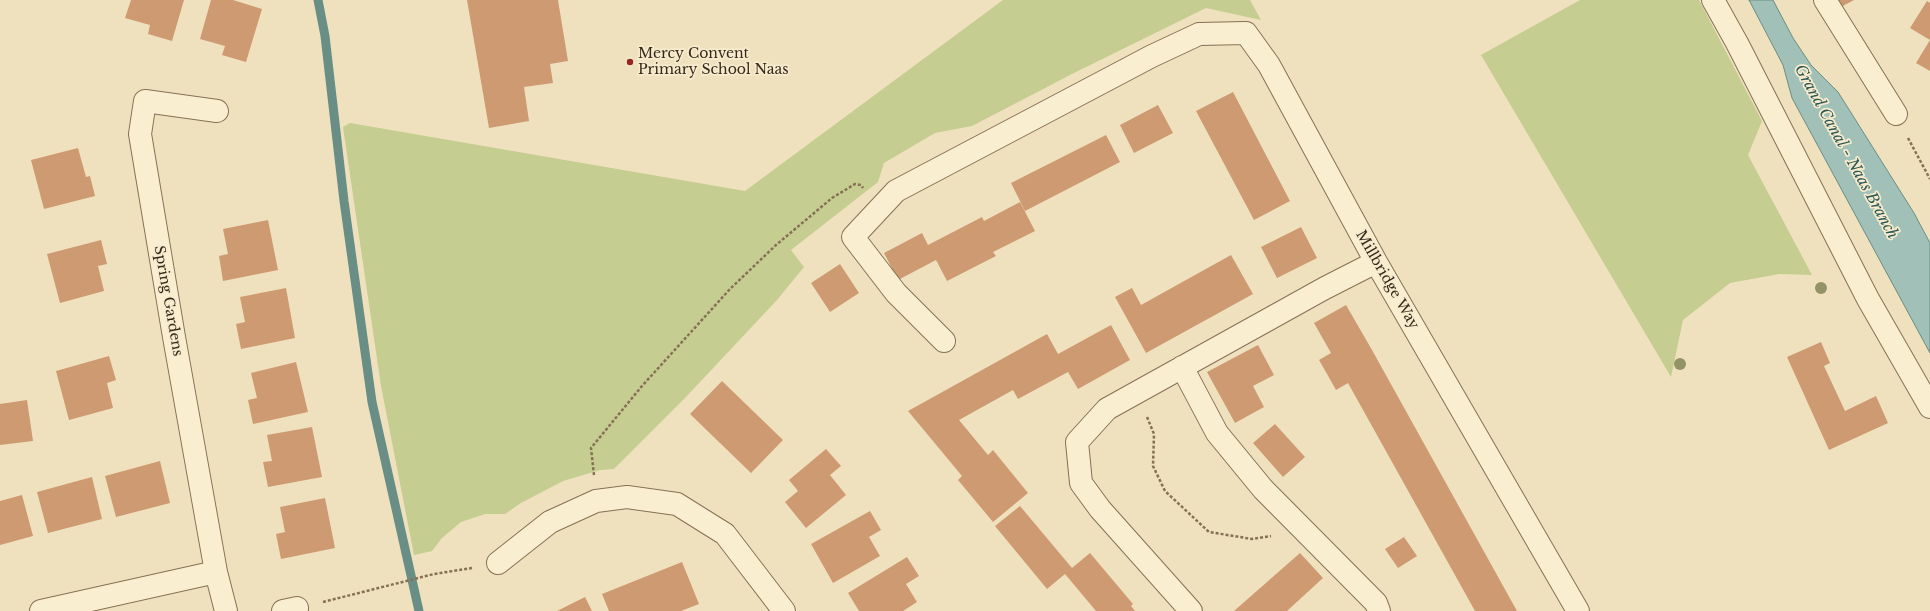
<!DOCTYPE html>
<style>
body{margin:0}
canvas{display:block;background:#efe1bd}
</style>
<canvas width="1930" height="611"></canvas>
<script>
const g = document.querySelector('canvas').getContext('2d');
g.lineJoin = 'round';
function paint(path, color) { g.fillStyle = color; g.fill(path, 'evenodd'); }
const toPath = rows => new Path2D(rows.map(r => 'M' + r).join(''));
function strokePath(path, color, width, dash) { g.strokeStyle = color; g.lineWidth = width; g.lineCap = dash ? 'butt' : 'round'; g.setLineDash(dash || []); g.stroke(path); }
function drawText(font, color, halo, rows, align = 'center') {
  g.font = font + ' "Libre Baskerville",serif'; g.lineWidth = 3.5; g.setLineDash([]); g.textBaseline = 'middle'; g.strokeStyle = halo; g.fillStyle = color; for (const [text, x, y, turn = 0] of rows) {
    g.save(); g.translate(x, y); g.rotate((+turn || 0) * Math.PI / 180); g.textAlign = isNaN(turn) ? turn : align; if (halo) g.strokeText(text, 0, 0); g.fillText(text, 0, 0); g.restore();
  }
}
const green = toPath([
 [1003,0,1250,0,1261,20,1206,8,1072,74,972,126,935,133,884,163,878,182,791,250,804,267,777,300,685,398,614,469,600,470,563,481,521,503,505,514,485,514,461,522,442,538,432,551,414,555,381,386,343,127,350,123,745,191],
 [1580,0,1699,0,1762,121,1748,155,1812,275,1779,274,1730,283,1683,320,1671,377,1481,55]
]);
const water = toPath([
 [1749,0,1773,0,1793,38,1811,65,1838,92,1914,213,1930,243,1930,353,1792,98,1783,65,1749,0]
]);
const stream = toPath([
 [318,0,325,36,344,201,372,402,419,611]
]);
const building = toPath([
 [131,0,184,0,172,41,148,34,150,25,125,18],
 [211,0,233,0,262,9,246,62,222,55,225,46,200,39],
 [467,0,558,0,568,61,550,64,553,83,524,87,529,121,489,128],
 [1816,0,1854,0,1824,16],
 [1927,1,1930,3,1930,71,1916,63,1930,40,1910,28],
 [1233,92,1290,201,1254,220,1196,111],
 [1158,105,1173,133,1134,153,1120,125],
 [1106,135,1120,162,1025,211,1011,183],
 [78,148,86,177,90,176,95,196,44,209,31,160],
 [1020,202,1035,231,993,252,996,256,947,281,936,260,898,280,884,253,922,233,928,245,982,217,984,221],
 [268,220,278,270,223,281,219,256,228,254,223,229],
 [1301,227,1317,258,1277,278,1261,247],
 [101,240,107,264,98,266,104,291,60,303,47,254],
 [1231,255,1253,294,1146,353,1115,297,1132,288,1141,305],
 [840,264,859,293,830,312,811,283],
 [286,288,295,338,241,349,236,324,245,322,240,297],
 [1346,305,1372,350,1517,611,1475,611,1348,383,1336,390,1327,374,1319,360,1331,353,1314,323],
 [1111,325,1130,360,1078,389,1068,372,1018,399,1013,390,959,420,988,455,993,450,1028,493,993,522,958,480,962,476,908,411,1047,334,1058,354],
 [1821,342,1830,363,1824,366,1845,411,1876,396,1888,423,1829,450,1787,357],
 [1258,345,1274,375,1253,386,1264,407,1235,423,1207,372],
 [109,356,116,380,107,383,113,408,69,420,56,371],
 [296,362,308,412,253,424,248,400,257,398,251,373],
 [722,381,783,440,751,473,690,414],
 [27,400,33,441,0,445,0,404],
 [1275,424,1305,457,1283,477,1253,443],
 [312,427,322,477,268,487,263,462,272,461,267,435],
 [826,449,841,466,830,475,846,495,806,528,785,502,798,491,789,480],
 [160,461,170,503,116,517,105,476],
 [92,477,102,519,48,533,37,492],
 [22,495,33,536,0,545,0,501],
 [325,498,335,548,281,559,276,534,285,532,280,507],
 [1020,506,1072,568,1090,553,1133,604,1131,606,1135,611,1096,611,1065,574,1047,589,995,526],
 [870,511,881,530,869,537,880,556,833,583,811,544],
 [1404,537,1417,556,1398,568,1385,549],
 [1300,553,1323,578,1287,611,1234,611],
 [907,557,919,576,906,584,917,602,903,611,859,611,848,593],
 [682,562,699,604,681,611,609,611,602,594],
 [585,597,592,611,557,611]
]);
const path = toPath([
 [1908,138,1930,179],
 [1147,417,1154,434,1153,466,1165,491,1209,532,1252,539,1271,536],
 [594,475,591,448,642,386,730,289,776,245,832,198,855,184,861,185,863,188],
 [323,602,434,574,472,568]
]);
const street = toPath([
 [1713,0,1737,43,1868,299,1930,407],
 [1825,0,1896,114],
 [944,341,896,293,853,237,896,191,1152,56,1199,34,1246,33,1269,65,1376,262,1578,611],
 [1182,367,1217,433,1263,489,1376,603,1379,611],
 [498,563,550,522,596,501,627,497,677,504,725,534,784,611],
 [216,572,226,611],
 [41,611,216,572,174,337,140,134,145,101,217,111],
 [283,611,297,608],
 [1191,611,1100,509,1081,483,1077,442,1107,409,1325,288,1376,262]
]);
const trees = [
 [1821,288],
 [1680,364]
];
const markers = [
 [630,62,4,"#982524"]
];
const poiNames = [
 ["Mercy Convent",638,54],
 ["Primary School Naas",638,70]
];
const streetNames = [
 ["Millbridge Way",1387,280,60],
 ["Spring Gardens",168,301,80]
];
const waterNames = [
 ["Grand Canal - Naas Branch",1846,152,61]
];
paint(green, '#c5cd91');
paint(water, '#a1c0b7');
strokePath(water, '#688e85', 1);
strokePath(stream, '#688e85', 9);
paint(building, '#ce9a72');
strokePath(street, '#877156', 24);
strokePath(path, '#877156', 2.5, [3, 2]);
strokePath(street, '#faeed0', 22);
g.fillStyle = '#929367';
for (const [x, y] of trees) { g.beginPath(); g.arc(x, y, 6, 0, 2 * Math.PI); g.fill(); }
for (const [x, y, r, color] of markers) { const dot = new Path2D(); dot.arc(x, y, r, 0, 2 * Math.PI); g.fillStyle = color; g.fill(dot); strokePath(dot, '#f6ebcd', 1.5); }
drawText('14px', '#36281b', '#f6ebcd', poiNames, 'left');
drawText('14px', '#36281b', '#f6ebcd', streetNames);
drawText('italic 15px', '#2a5654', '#f6ebcd', waterNames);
</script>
